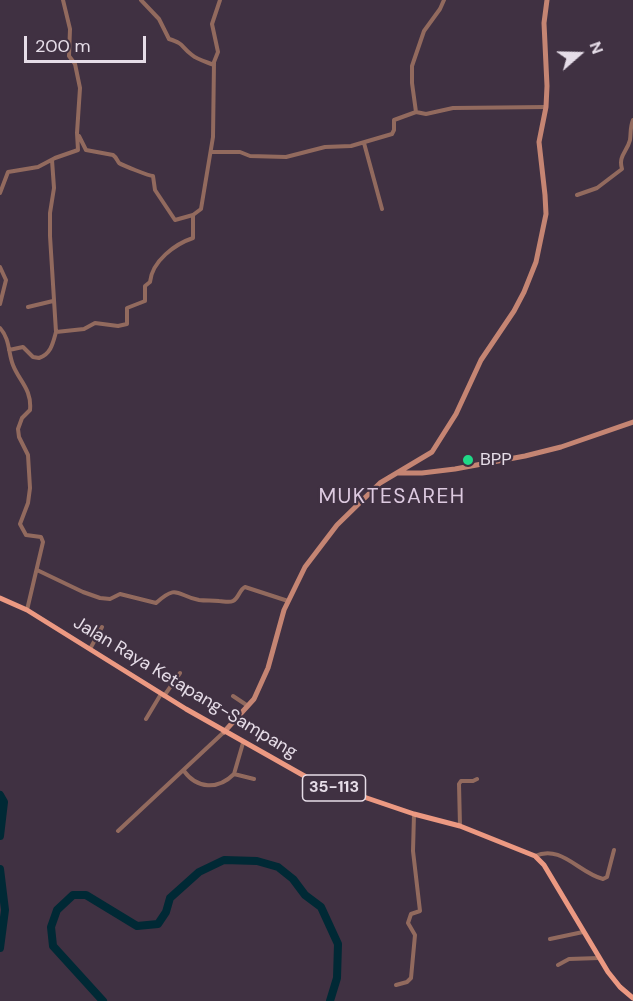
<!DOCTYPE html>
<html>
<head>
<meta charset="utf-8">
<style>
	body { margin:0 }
	#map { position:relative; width:633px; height:1001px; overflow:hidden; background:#403142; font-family:"DM Sans",sans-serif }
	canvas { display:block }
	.north { position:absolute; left:549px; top:24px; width:60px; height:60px; -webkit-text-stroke:4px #403142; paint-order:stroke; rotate:70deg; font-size:16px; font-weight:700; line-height:24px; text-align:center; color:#e6dde8 }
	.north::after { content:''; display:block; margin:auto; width:21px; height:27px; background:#e6dde8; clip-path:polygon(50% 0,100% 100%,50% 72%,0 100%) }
	.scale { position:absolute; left:24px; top:36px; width:122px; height:27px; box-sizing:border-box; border:3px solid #e6dde8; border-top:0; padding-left:8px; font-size:18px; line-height:21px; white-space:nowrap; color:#e6dde8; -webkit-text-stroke:4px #403142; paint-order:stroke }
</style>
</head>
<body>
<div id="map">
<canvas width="633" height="1001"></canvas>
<div class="north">N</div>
<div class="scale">200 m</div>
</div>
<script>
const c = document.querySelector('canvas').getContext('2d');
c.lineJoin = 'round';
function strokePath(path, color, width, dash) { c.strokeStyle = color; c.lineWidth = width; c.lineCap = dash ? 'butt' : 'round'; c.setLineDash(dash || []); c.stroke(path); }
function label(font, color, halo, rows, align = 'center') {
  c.font = font + ' "DM Sans",sans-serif'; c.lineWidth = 4.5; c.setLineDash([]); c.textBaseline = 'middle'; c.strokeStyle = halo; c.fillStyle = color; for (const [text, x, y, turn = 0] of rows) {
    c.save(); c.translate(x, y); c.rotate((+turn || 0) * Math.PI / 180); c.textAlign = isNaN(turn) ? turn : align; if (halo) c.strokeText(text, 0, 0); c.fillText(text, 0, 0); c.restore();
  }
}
strokePath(new Path2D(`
	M0,795L4,802L0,836
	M0,869L5,910L0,948
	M103,1001L53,946L51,927L57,910L73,895H86L137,926L158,924L166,912L170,898L199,872L224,860L257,861L278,867L293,879L305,895L321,907L338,944L337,978L330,1001`), '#002935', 8);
strokePath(new Path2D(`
	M141,0L159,19L169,39C185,44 180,46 192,55C198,60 207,62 214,65
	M416,112L426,114L453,108L546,107
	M79,136L86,150L113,155C116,157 117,160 119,163C122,165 149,176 153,176L155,190L175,220L193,215
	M364,143L382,209
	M211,152H240L250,156L286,157L325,147L351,146L392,134L394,130V120L416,112L412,83V66L424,31L440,9L444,0
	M0,193L8,172L38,167L55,158L78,150L77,133L80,88L75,64L69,56L70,29L63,0
	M577,195L597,188L622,169C618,156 627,152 630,140C631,133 630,127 633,120
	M0,267L6,280L0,304
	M28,307L53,301
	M0,328C10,339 8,352 13,365C19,381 32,389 30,410L22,418L18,429L19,437L28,455L30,488L28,503L20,524L26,535L41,537L43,542L27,610
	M56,332L84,329L95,323L118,326L127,324V308L145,301V286L150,282C152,261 175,244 193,238V215L201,209L213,137L214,62L218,52L212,24L220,0
	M9,350L23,347L33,357L39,358C51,354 53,343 56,332L50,236V213L54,188L52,160
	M37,570L83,592L100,598L110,599L120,594L156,603C178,583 177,596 199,600C206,601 212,600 219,601C223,601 229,603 233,601C239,598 239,590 245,587L288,601
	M90,649L102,627
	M164,696L180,673
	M233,696L248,706
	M146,719L161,694
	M184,771C197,789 218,790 234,774L243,743
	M234,774L254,779
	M460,826L459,784L461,781H473L477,779
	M118,831L224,732
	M535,856C561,844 579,873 603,879L607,877L614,850
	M550,939L583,932
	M558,965L569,959L599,958
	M396,985L407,982L411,978L415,935L408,923L411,914L420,911L413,851L414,814`), '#926a5e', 4);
strokePath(new Path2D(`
	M399,473H422L455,469L525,456L561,447L633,422
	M224,732L254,699L268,668L284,610L305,567L337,525L380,483L432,452L456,414L481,360L514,311L524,292L536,262L546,214L545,195L539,142L546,107L547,86L544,23L547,0`), '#c58573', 5);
strokePath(new Path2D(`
	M0,598L27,610L186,709L308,778L414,814L460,826L535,856L544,865L608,972L620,987L633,998`), '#ec9982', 5);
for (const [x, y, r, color] of [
	[468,460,6,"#20d887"]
]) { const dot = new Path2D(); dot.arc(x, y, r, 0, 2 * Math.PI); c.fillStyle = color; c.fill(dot); strokePath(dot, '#403142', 2); }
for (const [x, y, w] of [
	[334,788,63]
]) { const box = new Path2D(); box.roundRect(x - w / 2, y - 13, w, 26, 4.5); c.fillStyle = '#403142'; c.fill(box); strokePath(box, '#e6dde8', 1.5); }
label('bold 16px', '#e6dde8', null, [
	["35-113",334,788]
]);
label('18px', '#e6dde8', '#403142', [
	["BPP",480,460]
], 'left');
label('18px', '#e6dde8', '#403142', [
	["Jalan Raya Ketapang-Sampang",185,688,31]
]);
c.letterSpacing = '1.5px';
label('21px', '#ddcae0', '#403142', [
	["MUKTESAREH",392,497]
]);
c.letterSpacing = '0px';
</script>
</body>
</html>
